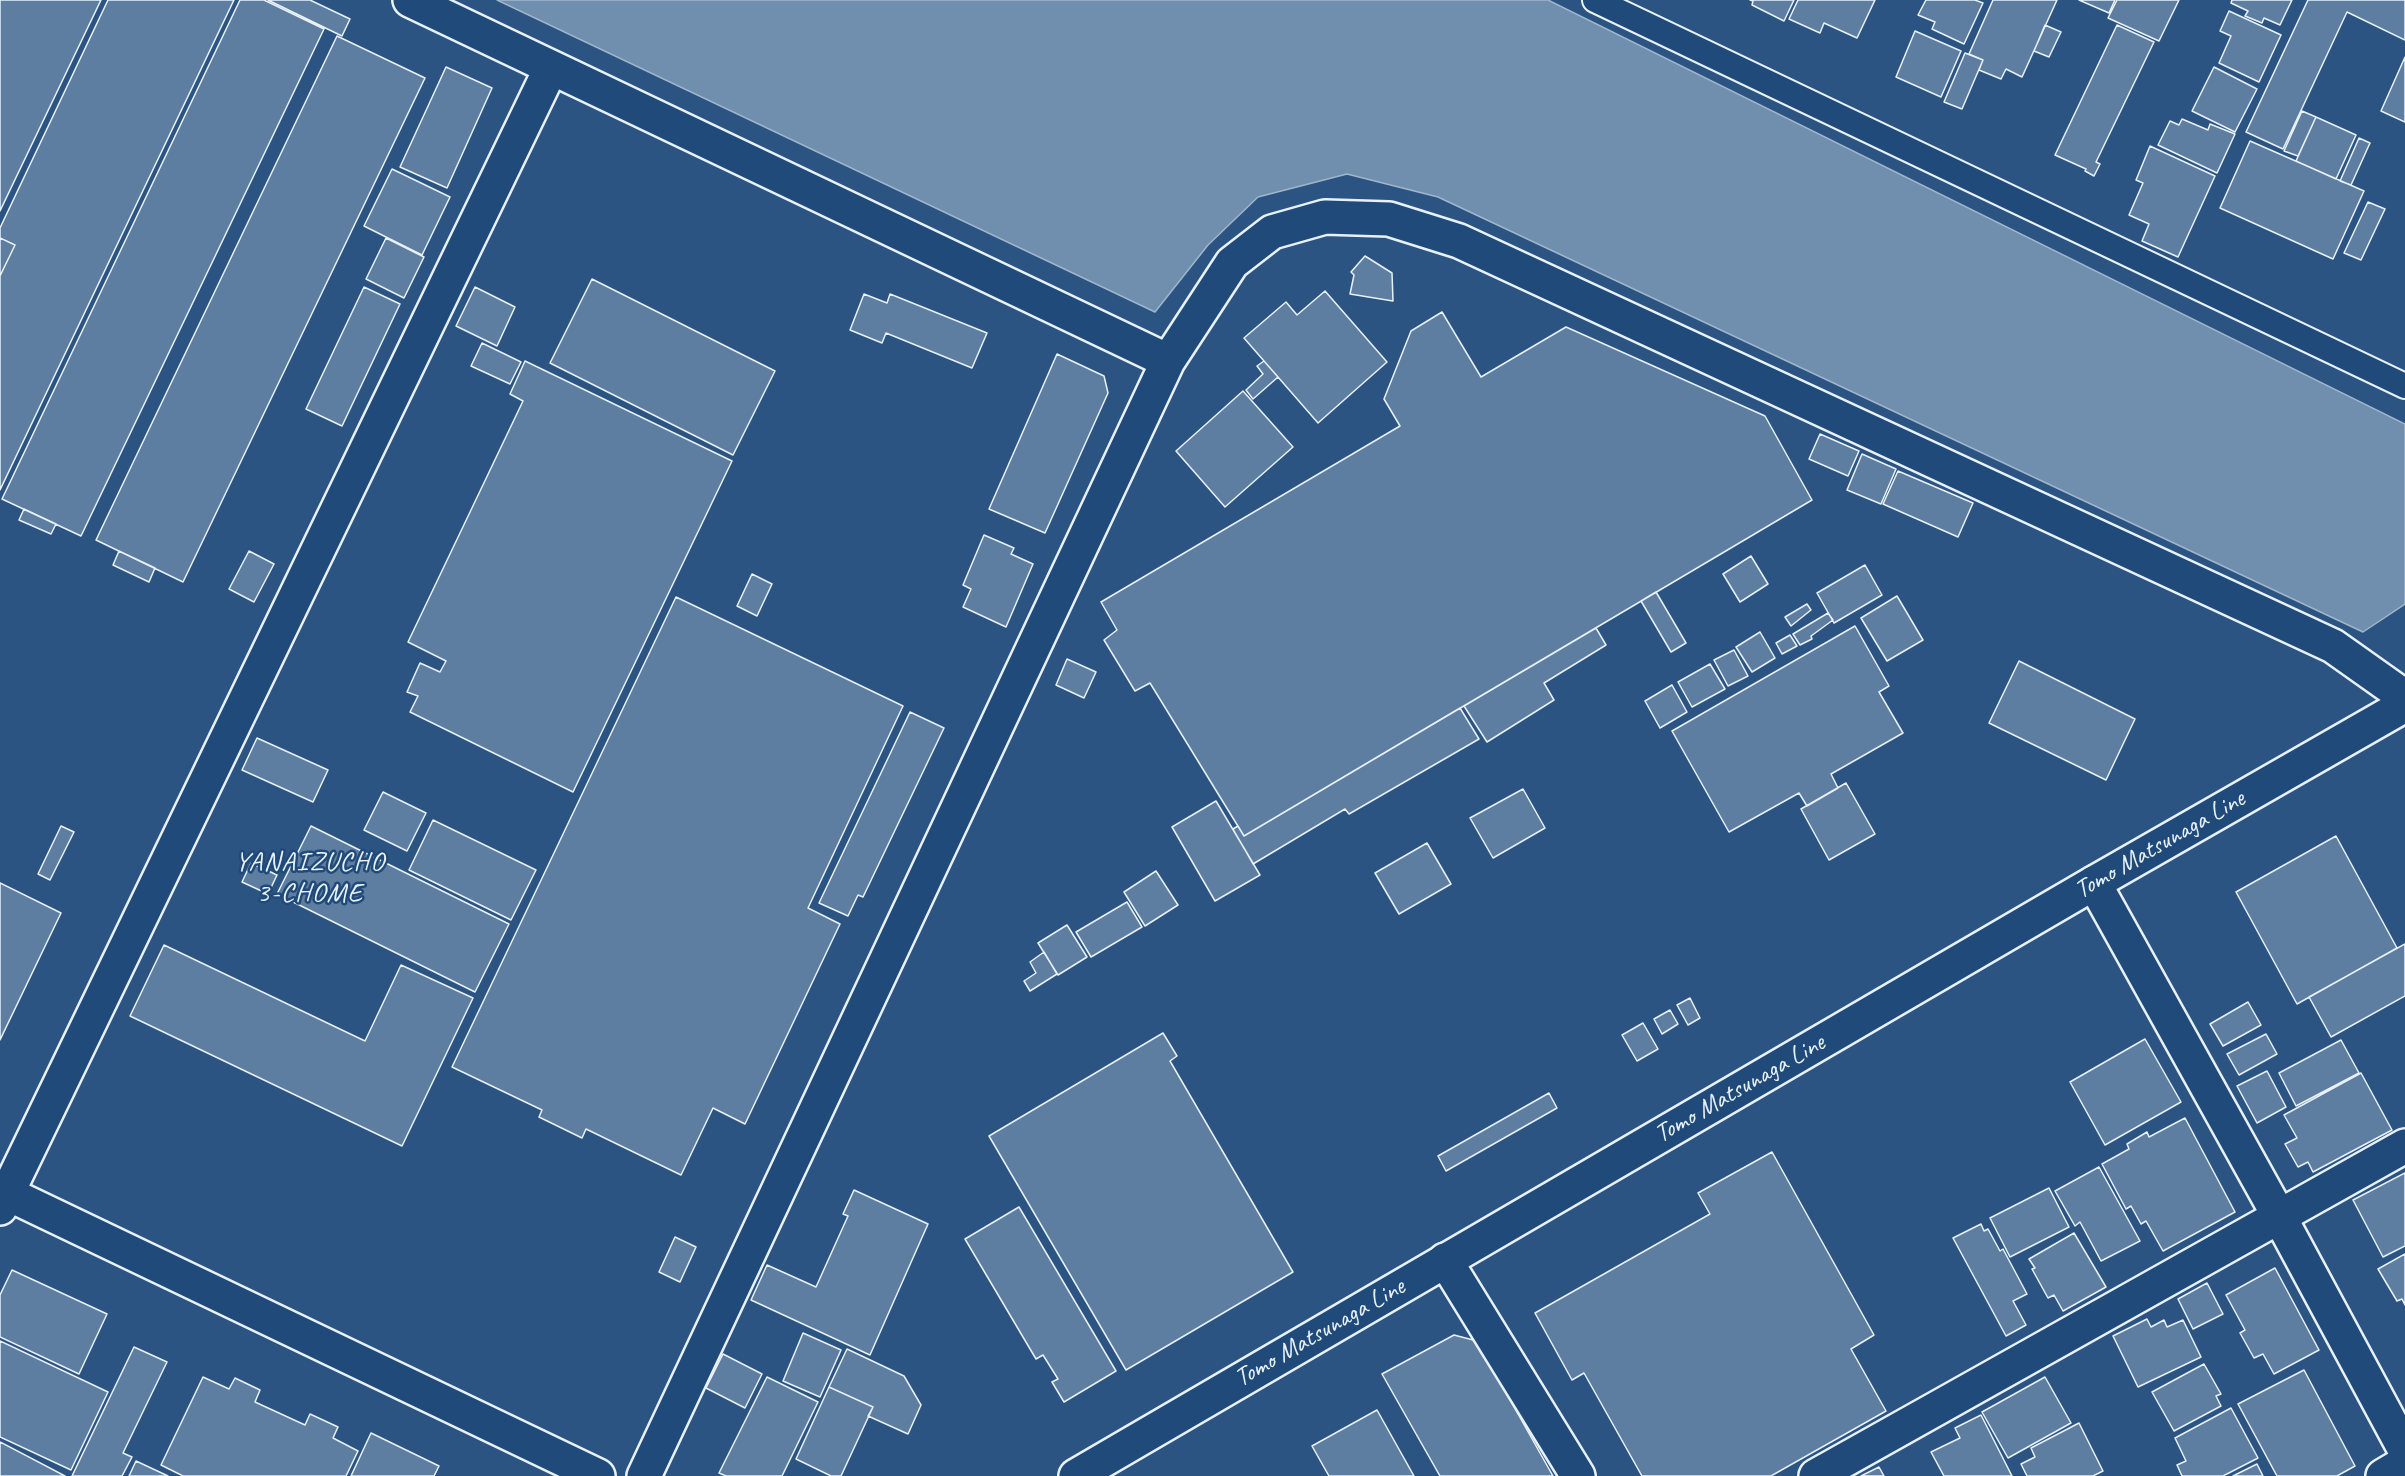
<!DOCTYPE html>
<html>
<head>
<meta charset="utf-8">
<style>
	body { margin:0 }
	canvas { display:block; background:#2b5482 }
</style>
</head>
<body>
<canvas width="2405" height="1476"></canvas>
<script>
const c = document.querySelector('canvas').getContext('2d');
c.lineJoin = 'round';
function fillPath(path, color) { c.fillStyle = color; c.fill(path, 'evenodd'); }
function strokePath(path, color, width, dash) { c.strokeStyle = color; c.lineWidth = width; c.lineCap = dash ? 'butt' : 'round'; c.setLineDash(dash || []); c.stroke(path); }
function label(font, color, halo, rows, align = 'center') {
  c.font = font + ' Caveat,sans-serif'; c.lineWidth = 5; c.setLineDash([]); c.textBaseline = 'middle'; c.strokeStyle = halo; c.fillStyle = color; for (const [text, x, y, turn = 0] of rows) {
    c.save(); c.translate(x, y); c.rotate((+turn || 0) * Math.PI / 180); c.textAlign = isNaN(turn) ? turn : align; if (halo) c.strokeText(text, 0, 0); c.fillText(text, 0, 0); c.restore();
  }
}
const water = new Path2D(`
	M497,0H1548L2405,424V604L2363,632L1438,197L1347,174L1258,197L1208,245L1155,312Z`);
fillPath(water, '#708ead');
strokePath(water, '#a0b6cb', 1.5);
const building = new Path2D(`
	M0,0H101L0,211Z
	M108,0H234L0,490V276L15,245L0,238V228Z
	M240,0H264L324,29L81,536L2,499Z
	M268,0H310L350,19L342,36Z
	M1750,0H1794L1784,21L1752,5L1753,1Z
	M1798,0H1875L1857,38L1824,23L1820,33L1789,19Z
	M1926,0H1975L1983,3L1964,44L1932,29L1935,22L1918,15Z
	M1993,0H2057L2022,77L2006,69L2001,79L1979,70L1983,60L1969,54Z
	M2079,0H2115L2109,13Z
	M2117,0H2179L2159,41L2108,18Z
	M2232,0H2292L2280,25L2264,18L2262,23L2245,16L2248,11L2231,3Z
	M2308,0H2405V40L2347,12L2283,149L2246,132Z
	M2229,11L2281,35L2259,82L2219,63L2231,36L2220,31Z
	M2045,25L2061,32L2049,57L2034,51Z
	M2117,25L2154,42L2096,162L2100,164L2094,176L2085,171L2086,169L2055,155Z
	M1915,31L1961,51L1941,97L1896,77Z
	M337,36L425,78L183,582L96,540Z
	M1965,53L1983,60L1962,109L1944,102Z
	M2405,57V122L2381,111Z
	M446,67L492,88L447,188L400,167Z
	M2214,67L2257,89L2235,132L2192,111Z
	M2302,111L2316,117L2298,156L2284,151Z
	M2316,117L2356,135L2336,179L2296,161Z
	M2182,119L2208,130L2210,124L2235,134L2217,173L2158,145L2170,121L2179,125Z
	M2359,138L2370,143L2351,185L2340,181Z
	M2250,141L2364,191L2333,259L2220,208Z
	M2150,146L2215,176L2178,257L2142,241L2149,224L2129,215L2143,183L2136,180Z
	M392,169L450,197L422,255L364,226Z
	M2368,202L2385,209L2361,260L2344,253Z
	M0,238L15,245L0,276Z
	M386,238L424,257L404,298L366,279Z
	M1365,256L1392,273L1393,301L1350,294L1354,275L1351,272Z
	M592,279L775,371L733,455L550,363Z
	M364,287L400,304L342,426L306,409Z
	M475,287L515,307L497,346L456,326Z
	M1325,291L1387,362L1318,423L1244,338L1286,302L1297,315Z
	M864,294L887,303L890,294L987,333L972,368L886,333L882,343L850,330Z
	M1442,312L1481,377L1566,327L1765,416L1812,500L1244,836L1150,683L1135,691L1104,640L1117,630L1101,602L1400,426L1384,399L1411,331Z
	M482,343L521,362L510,384L471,366Z
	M1057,354L1104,376L1108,393L1045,533L989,509Z
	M525,361L732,461L573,792L410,712L418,696L407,692L420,663L440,672L446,661L408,642L523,401L510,394Z
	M1264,361L1278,377L1253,399L1246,390L1263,374L1257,366Z
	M1243,391L1293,447L1225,507L1176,451Z
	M1820,434L1859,451L1848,476L1809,459Z
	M1862,454L1896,469L1881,504L1847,490Z
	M1898,471L1973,503L1958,537L1883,504Z
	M24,509L56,524L51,534L19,520Z
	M984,535L1014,548L1011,554L1033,564L1006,627L963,607L971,589L963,585Z
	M119,551L155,568L149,582L113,565Z
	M249,551L274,564L254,602L229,589Z
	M1751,556L1768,584L1740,602L1723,574Z
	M1865,565L1882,595L1834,623L1817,593Z
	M752,574L772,584L757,616L737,606Z
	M1656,592L1686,643L1671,652L1641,601Z
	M1897,596L1923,640L1887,661L1861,618Z
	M676,597L903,706L808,908L840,924L745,1124L713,1108L681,1175L586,1129L582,1138L539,1117L542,1110L452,1067Z
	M1807,604L1811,610L1791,626L1785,617Z
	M1828,613L1833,620L1811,636L1812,639L1800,645L1793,634Z
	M1855,626L1889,686L1879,692L1903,733L1831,774L1838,788L1807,806L1799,793L1729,832L1672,731Z
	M1596,628L1606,645L1544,683L1554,700L1487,742L1464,706Z
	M1760,632L1775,658L1752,672L1736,647Z
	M1790,635L1797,646L1782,654L1776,643Z
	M1734,650L1748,676L1728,686L1714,660Z
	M1067,659L1096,672L1084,698L1056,685Z
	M2019,661L2135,719L2106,780L1989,723Z
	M1710,664L1725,689L1692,707L1678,682Z
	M1672,685L1687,712L1660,728L1645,701Z
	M1460,708L1479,739L1349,814L1345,809L1253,864L1233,829L1238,826L1244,836Z
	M910,712L944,728L863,897L858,895L848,916L819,903Z
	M257,738L328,770L313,802L242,770Z
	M1846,783L1875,834L1829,860L1801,809Z
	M1523,789L1545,828L1493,858L1470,818Z
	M383,792L426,813L407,851L364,830Z
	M1216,801L1260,875L1215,901L1172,827Z
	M433,820L536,870L511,920L409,870Z
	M61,826L74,832L50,880L38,874Z
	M311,826L509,924L475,992L277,894Z
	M2336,836L2397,948L2297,1004L2236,892Z
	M1427,843L1451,884L1399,914L1375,873Z
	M251,863L277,875L268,894L242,882Z
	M1156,871L1178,905L1145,926L1124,892Z
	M0,883L61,913L0,1040Z
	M1127,902L1142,927L1091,957L1076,932Z
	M1067,925L1087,957L1058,975L1038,943Z
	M2405,944V996L2331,1037L2309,997Z
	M164,945L365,1041L401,965L473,998L402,1146L130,1016Z
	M1044,952L1057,974L1030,991L1024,981L1036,973L1030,962Z
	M1690,998L1700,1018L1688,1025L1677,1005Z
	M2248,1002L2261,1025L2223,1046L2210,1024Z
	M1670,1010L1678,1024L1662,1034L1654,1019Z
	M1643,1023L1658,1049L1637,1061L1622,1035Z
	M1163,1033L1177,1056L1170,1061L1293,1272L1126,1370L989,1136Z
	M2266,1034L2277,1054L2239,1075L2227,1054Z
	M2145,1039L2181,1102L2105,1145L2070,1082Z
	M2341,1040L2359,1073L2296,1106L2279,1073Z
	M2267,1071L2286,1107L2257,1123L2237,1086Z
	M2361,1073L2392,1130L2313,1172L2308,1162L2298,1167L2285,1144L2297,1138L2284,1115Z
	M1549,1093L1557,1108L1446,1171L1438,1156Z
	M2185,1118L2235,1212L2163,1251L2146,1221L2141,1224L2131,1206L2126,1209L2102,1164L2129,1149L2127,1144L2147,1132L2149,1137Z
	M1772,1152L1874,1335L1851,1349L1886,1411L1771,1476H1642L1584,1373L1572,1380L1535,1313L1710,1214L1698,1193Z
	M2099,1167L2140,1241L2101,1261L2080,1222L2075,1226L2055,1191Z
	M2405,1173V1246L2383,1257L2353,1200Z
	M2049,1188L2069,1227L2010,1257L1990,1218Z
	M854,1190L928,1224L870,1355L751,1300L767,1265L816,1287L848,1216L843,1214Z
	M1019,1207L1116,1371L1064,1402L1052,1382L1058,1379L1043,1355L1036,1359L965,1239Z
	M1981,1224L1984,1231L1988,1229L2000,1251L2003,1249L2027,1294L2013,1301L2026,1325L2006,1336L1953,1238Z
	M2074,1233L2106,1287L2063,1311L2054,1295L2048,1298L2032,1269L2035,1268L2029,1259Z
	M675,1237L696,1247L680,1282L659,1272Z
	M2405,1254V1305L2402,1299L2397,1301L2378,1269Z
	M2275,1268L2319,1350L2274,1374L2263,1354L2254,1358L2240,1333L2245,1330L2226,1295Z
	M12,1270L107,1314L79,1374L0,1337V1295Z
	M2207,1283L2223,1314L2193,1329L2178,1299Z
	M2147,1319L2151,1327L2164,1320L2167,1327L2183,1320L2201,1357L2138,1387L2113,1336Z
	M803,1333L841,1350L820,1397L783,1381Z
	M1454,1335L1477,1341L1553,1476H1440L1382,1374Z
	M0,1341L108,1392L71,1470L0,1437Z
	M134,1347L167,1362L123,1453L132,1457L122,1476H72Z
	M847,1349L904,1376L921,1405L908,1434L868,1416L873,1407L829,1387Z
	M723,1354L762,1374L745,1408L706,1388Z
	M2204,1364L2221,1394L2216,1396L2221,1406L2174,1431L2152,1392Z
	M2304,1370L2355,1466L2337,1476H2277L2238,1404Z
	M203,1377L229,1389L235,1378L260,1390L255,1402L305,1425L310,1414L338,1427L333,1438L358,1451L346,1476H183L161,1465Z
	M767,1377L818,1402L782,1476H726L719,1473Z
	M2045,1377L2071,1423L2008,1458L1982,1412Z
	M829,1387L873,1407L841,1476H831L796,1459Z
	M2231,1408L2258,1458L2223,1476H2182L2177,1465L2186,1461L2175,1438Z
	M1377,1410L1414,1476H1329L1312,1446Z
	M1981,1415L2012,1476H1944L1931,1452L1960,1438L1955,1428Z
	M2079,1423L2103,1471L2093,1476H2027L2021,1464L2035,1457L2031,1448Z
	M371,1433L439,1466L434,1476H351Z
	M0,1442L65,1476H0Z
	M136,1461L168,1476H129Z
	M2257,1464L2263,1476H2233Z
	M1879,1467L1884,1476H1861Z`);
fillPath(building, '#5d7da1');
strokePath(building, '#e8f1f8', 1.5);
const lane = new Path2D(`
	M1595,0L2405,386`);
const street = new Path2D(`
	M410,0L1168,361
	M2094,883L2279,1216L2405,1450
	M0,1208L551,68
	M1445,1260L1578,1476
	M644,1476L1168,361L1232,263L1272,232L1325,217L1389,219L1459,241L2333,646L2405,697
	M1816,1476L2405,1146
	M2383,1476L2405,1463`);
const secondary = new Path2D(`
	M0,1190L598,1476`);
const primary = new Path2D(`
	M1076,1476L2094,883L2405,705`);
strokePath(lane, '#e8f1f8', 28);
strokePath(street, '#e8f1f8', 38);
strokePath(secondary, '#e8f1f8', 38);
strokePath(primary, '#e8f1f8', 38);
strokePath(lane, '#1f4a7a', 24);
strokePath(street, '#1f4a7a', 33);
strokePath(secondary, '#1f4a7a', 33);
strokePath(primary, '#1f4a7a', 33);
label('26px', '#e8f1f8', '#1f4a7a', [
	["Tomo Matsunaga Line",2160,845,-30],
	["Tomo Matsunaga Line",1740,1089,-30],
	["Tomo Matsunaga Line",1320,1333,-30]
]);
c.letterSpacing = '1.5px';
label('27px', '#e8f1f8', '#1f4a7a', [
	["YANAIZUCHO",310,863],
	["3-CHOME",310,894]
]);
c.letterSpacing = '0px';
</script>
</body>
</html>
